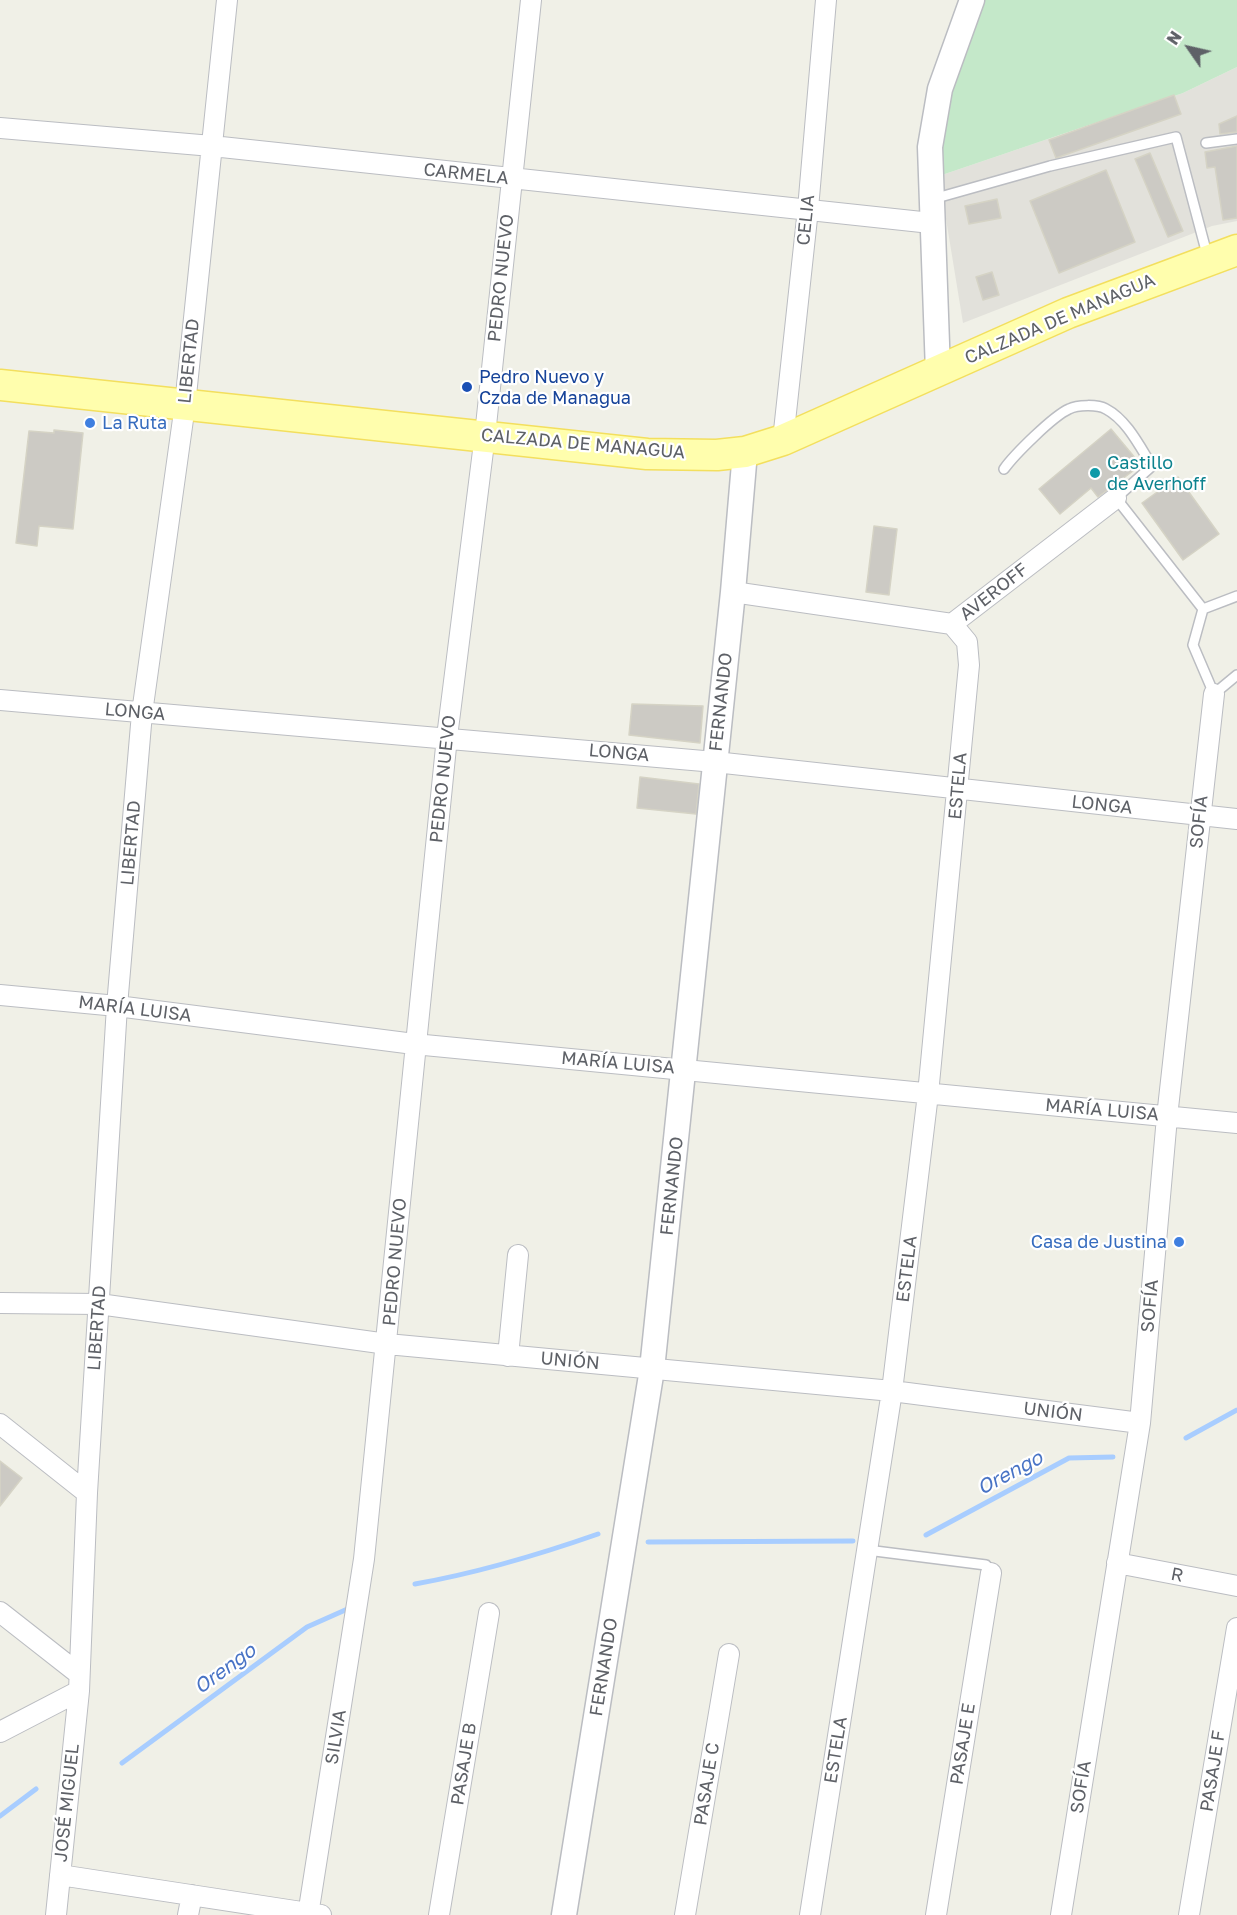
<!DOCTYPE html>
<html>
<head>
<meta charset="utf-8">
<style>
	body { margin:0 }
	#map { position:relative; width:1237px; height:1915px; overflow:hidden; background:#f0f0e7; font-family:"Golos Text",sans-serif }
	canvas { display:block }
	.north { position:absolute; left:1159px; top:18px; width:60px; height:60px; -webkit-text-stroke:4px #fff; paint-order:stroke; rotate:304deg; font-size:16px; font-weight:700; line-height:24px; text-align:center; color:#5e6167 }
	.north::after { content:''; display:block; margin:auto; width:21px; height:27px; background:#5e6167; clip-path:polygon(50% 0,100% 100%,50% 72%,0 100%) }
</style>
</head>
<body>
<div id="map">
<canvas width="1237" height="1915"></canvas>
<div class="north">N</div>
</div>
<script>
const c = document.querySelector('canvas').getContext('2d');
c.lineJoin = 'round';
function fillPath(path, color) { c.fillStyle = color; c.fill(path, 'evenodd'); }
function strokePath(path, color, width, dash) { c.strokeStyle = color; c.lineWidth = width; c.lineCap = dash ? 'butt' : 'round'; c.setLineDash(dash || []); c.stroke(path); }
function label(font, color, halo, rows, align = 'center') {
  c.font = font + ' "Golos Text",sans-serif'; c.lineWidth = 4.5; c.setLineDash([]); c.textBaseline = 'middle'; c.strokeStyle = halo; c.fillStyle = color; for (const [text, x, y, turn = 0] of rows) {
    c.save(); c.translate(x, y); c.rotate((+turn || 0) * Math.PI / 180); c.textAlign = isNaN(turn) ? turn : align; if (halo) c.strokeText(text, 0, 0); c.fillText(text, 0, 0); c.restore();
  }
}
fillPath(new Path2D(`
	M1237,67V221L1212,226L963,323L939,176L1183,93Z`), '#e2e1db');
fillPath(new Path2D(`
	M980,0H1237V67L1183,93L939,176L940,117Z`), '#c4e8c9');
strokePath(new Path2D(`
	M1186,1438L1237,1410
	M926,1535L1069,1458L1113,1457
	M648,1542L853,1541
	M415,1584C477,1573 538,1555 598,1534
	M122,1763L307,1627L352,1607
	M0,1816L36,1789`), '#a8cdff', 5);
const building = new Path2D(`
	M1174,95L1181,114L1056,158L1049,140Z
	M1237,116V132L1220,134L1219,124Z
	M1237,146V218L1223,220L1215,167L1207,168L1205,152Z
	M1150,153L1183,231L1168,237L1135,159Z
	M1106,170L1135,242L1059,273L1030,201Z
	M997,199L1001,218L969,224L965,206Z
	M992,272L999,295L983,300L976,277Z
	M1111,429L1141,465L1098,497L1091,488L1060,514L1039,489Z
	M54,430L83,433L73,529L39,526L37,546L16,543L29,431L54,433Z
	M1178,477L1219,534L1183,560L1142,503Z
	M874,526L897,529L889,595L866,592Z
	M632,704L703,706L700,743L629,735Z
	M640,777L699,784L696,814L637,808Z
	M0,1461L22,1478L0,1506Z`);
fillPath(building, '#cccac4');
strokePath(building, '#d5d3c5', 1.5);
const service = new Path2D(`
	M1206,143L1237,139
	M933,199L1050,166L1176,137L1208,258
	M1004,469C1014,455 1053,416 1069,409C1077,405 1097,404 1106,409C1127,420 1140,447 1152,466L1116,498L1203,609L1193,645L1214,694L1237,675
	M1203,609L1237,596
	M867,1550L986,1565L991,1573`);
const minor = new Path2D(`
	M0,128L212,146L931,223
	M783,440L808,209L826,0
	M733,592L952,624L1116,498
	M0,700L715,762L1237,819
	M0,995L117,1006L414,1044L1237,1123
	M0,1303L99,1304L387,1344L892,1391L1140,1423
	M508,1356L518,1255
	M0,1424L87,1493
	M1117,1563L1237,1586
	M0,1612L79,1674
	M0,1732L79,1691
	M60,1875L321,1915
	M56,1915L79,1691L87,1493L117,1006L142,713L185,405L227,0
	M188,1915L192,1895
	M308,1915L364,1559L447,737L485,435L531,0
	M439,1915L489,1613
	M685,1915L729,1654
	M810,1915L892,1391L928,1094L969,665L967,642L952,624
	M936,1915L991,1573
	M1061,1915L1140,1423L1167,1117L1214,694
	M1189,1915L1237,1628`);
const tertiary = new Path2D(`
	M938,372L930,147L940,89L972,0
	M564,1915L652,1369L733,592L745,452`);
const primary = new Path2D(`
	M0,385L647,454L717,455L745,452L783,440L1068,313L1237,250`);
strokePath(service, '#bbbdc2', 12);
strokePath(minor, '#bbbdc2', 22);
strokePath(tertiary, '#bbbdc2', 27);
strokePath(primary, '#f3df5e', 33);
strokePath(service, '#fff', 9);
strokePath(minor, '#fff', 20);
strokePath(tertiary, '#fff', 24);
strokePath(primary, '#fffead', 30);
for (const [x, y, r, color] of [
	[467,387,6,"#1a4fb4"],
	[90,423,6,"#3f7fe0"],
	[1095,473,6,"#0f9aa8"],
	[1179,1242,6,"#3f7fe0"]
]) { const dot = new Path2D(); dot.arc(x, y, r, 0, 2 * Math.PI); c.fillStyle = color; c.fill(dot); strokePath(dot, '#fff', 2); }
label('18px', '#5e6167', '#fff', [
	["CARMELA",466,174,6],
	["CELIA",806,220,-84],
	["PEDRO NUEVO",501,278,-84],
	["CALZADA DE MANAGUA",1060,319,-23],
	["LIBERTAD",189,361,-84],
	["CALZADA DE MANAGUA",583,444,5],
	["AVEROFF",994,592,-38],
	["FERNANDO",721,702,-84],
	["LONGA",135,712,5],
	["LONGA",619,753,5],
	["PEDRO NUEVO",443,779,-84],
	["ESTELA",958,786,-85],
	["LONGA",1102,805,6],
	["SOFÍA",1199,822,-84],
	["LIBERTAD",131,843,-85],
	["MARÍA LUISA",135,1009,7],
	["MARÍA LUISA",618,1063,5],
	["MARÍA LUISA",1102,1110,5],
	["FERNANDO",672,1186,-84],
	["PEDRO NUEVO",395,1262,-85],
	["ESTELA",907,1269,-83],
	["SOFÍA",1150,1306,-85],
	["LIBERTAD",97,1328,-86],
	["UNIÓN",570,1361,5],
	["UNIÓN",1053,1412,7],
	["R",1177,1575,11],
	["FERNANDO",604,1667,-81],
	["SILVIA",336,1737,-81],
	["PASAJE E",963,1744,-81],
	["ESTELA",836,1750,-81],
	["PASAJE B",464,1764,-81],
	["PASAJE F",1213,1771,-81],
	["PASAJE C",707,1784,-81],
	["SOFÍA",1081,1787,-81],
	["JOSÉ MIGUEL",67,1803,-84]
]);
label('18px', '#164399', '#fff', [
	["Pedro Nuevo y",479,377],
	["Czda de Managua",479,398]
], 'left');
label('18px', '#366cbe', '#fff', [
	["La Ruta",102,423],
	["Casa de Justina",1167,1242,"right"]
], 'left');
label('18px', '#0d838f', '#fff', [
	["Castillo",1107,463],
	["de Averhoff",1107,484]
], 'left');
label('italic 20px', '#4873c5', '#fff', [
	["Orengo",1010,1473,-28],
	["Orengo",225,1669,-36]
]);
</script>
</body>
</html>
